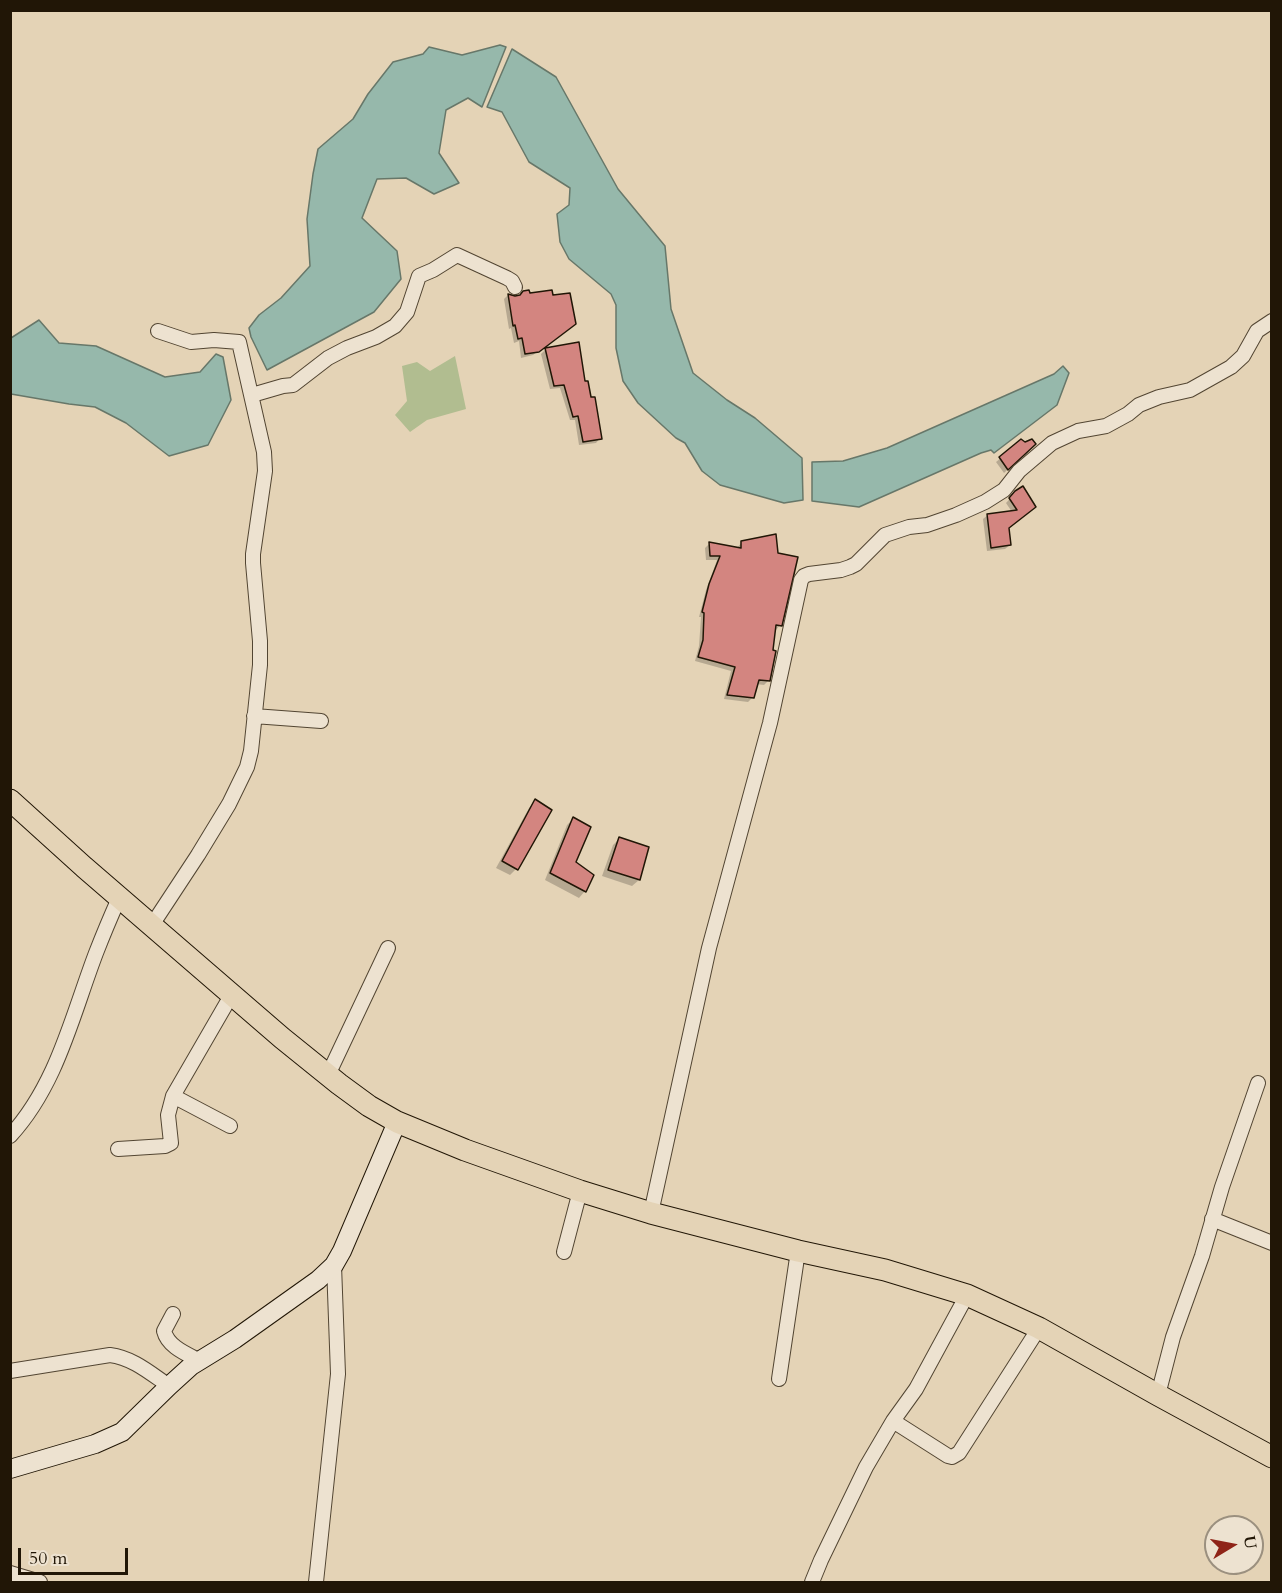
<!DOCTYPE html>
<html>
<head>
<meta charset="utf-8">
<style>
	body { margin:0 }
	#map { position:relative; width:1282px; height:1593px; overflow:hidden; background:#e4d3b6; font-family:Cardo,serif }
	canvas { display:block }
	.frame { position:absolute; inset:0; border:12px solid #211606; pointer-events:none }
	.north { position:absolute; left:1204px; top:1515px; width:60px; height:60px; box-sizing:border-box; background:#ede2d0; border:2px solid #9b907f; border-radius:50%; rotate:80deg; font-size:16px; font-weight:700; line-height:24px; text-align:center; color:#211606 }
	.north::after { content:''; display:block; margin:auto; width:21px; height:27px; background:#8f2418; clip-path:polygon(50% 0,100% 100%,50% 72%,0 100%) }
	.scale { position:absolute; left:18px; top:1548px; width:110px; height:27px; box-sizing:border-box; border:3px solid #211606; border-top:0; padding-left:8px; font-size:18px; line-height:21px; white-space:nowrap; color:#211606; -webkit-text-stroke:4px #ede2d0; paint-order:stroke }
</style>
</head>
<body>
<div id="map">
<canvas width="1282" height="1593"></canvas>
<div class="frame"></div>
<div class="north">U</div>
<div class="scale">50 m</div>
</div>
<script>
const c = document.querySelector('canvas').getContext('2d');
c.lineJoin = 'round';
function fillPath(path, color) { c.fillStyle = color; c.fill(path, 'evenodd'); }
function strokePath(path, color, width, dash) { c.strokeStyle = color; c.lineWidth = width; c.lineCap = dash ? 'butt' : 'round'; c.setLineDash(dash || []); c.stroke(path); }
fillPath(new Path2D(`
	M455,356L466,409L427,420L410,432L395,415L407,401L402,366L417,362L430,371Z`), '#b1bd90');
const water = new Path2D(`
	M500,45L506,47L482,107L468,98L446,110L439,153L459,183L434,194L406,178L377,179L362,218L397,251L401,279L374,312L267,370L251,337L249,328L259,315L281,298L310,266L307,219L313,174L318,149L353,119L368,94L393,62L423,54L429,47L462,55Z
	M512,49L556,77L618,189L665,246L671,309L693,373L727,400L755,418L802,458L803,500L784,503L720,485L702,471L685,443L676,438L638,403L623,381L616,348V305L611,294L569,259L560,242L557,214L569,205L570,188L529,162L502,112L487,107Z
	M39,320L59,343L96,346L165,377L200,372L216,354L223,357L231,400L208,445L169,456L126,423L95,407L69,404L11,394V338Z
	M1063,366L1069,373L1057,405L994,453L991,450L981,453L859,507L812,501V462L843,461L887,448L1054,374Z`);
fillPath(water, '#96b8ab');
strokePath(water, '#677769', 1.5);
fillPath(new Path2D(`
	M508,295L515,297L570,328L533,355L521,358L519,341L514,343L511,328L509,329L504,299Z
	M545,350L584,383L600,438L596,443L579,445L575,420H570L560,388L550,389L541,354Z
	M1021,441L1034,444L1004,473L996,462Z
	M1016,492L1034,507L1008,528L1010,545L1005,549L987,551L983,519L988,515L1012,512L1006,503Z
	M742,542L780,625L776,630L774,629L768,681L764,685L756,684L753,697L748,702L724,699L731,671L695,661L699,646L701,617H699L706,590L717,560H706L705,548L710,543L737,548Z
	M535,801L516,869L510,875L496,868L529,808Z
	M573,819L574,863L585,891L579,898L545,880L567,825Z
	M619,839L647,848L639,880L632,886L602,876L613,845Z`), '#0003');
const building = new Path2D(`
	M529,290L530,293L552,290L553,295L570,293L576,324L539,352L525,354L522,338L518,339L515,325L513,326L508,294L515,296L520,295L523,291Z
	M579,342L585,381H588L591,397H595L602,439L583,442L578,416L573,417L564,385L554,386L545,348Z
	M1021,439L1025,442L1032,439L1036,444L1008,470L999,457Z
	M1023,486L1036,507L1009,528L1011,545L991,548L987,514L1017,510L1009,498L1015,491Z
	M776,534L778,553L798,557L782,626L776,625L773,650L776,651L770,681L759,680L754,698L727,695L735,667L698,657L703,640L704,613L702,612L709,584L720,556H710L709,542L741,548V541Z
	M535,799L552,810L518,870L502,861Z
	M573,817L591,827L576,862L594,875L586,892L550,873Z
	M619,837L649,847L640,880L608,870Z`);
fillPath(building, '#d38580');
strokePath(building, '#211606', 1.5);
const street = new Path2D(`
	M252,395L283,386L293,385L328,358L347,348L376,337L395,326L407,312L419,276L433,270L457,255L507,278L512,281L515,287
	M254,716L321,721
	M152,925L198,855L229,804L247,767L251,751L260,665V641L253,563V554L265,471L264,452L239,342L214,340L191,342L158,331
	M328,1075L388,948
	M173,1096L230,1126
	M10,1136C57,1085 72,1016 96,953C103,935 111,916 119,898
	M118,1149L165,1146L171,1143L168,1115L173,1096L232,994
	M651,1213L709,948L770,723L801,580L804,576L809,574L841,570L850,567L856,564L885,535L909,527L927,525L956,515L985,502L1004,490L1019,471L1052,443L1078,431L1106,426L1128,414L1139,405L1159,397L1190,390L1231,367L1243,356L1257,331L1272,321
	M1212,1219L1272,1243
	M564,1252L580,1191
	M173,1314L164,1331C168,1347 187,1354 200,1361
	M10,1371L110,1355C133,1358 150,1373 169,1386
	M779,1379L798,1251
	M1158,1395L1173,1337L1202,1256L1222,1187L1258,1083
	M893,1421L948,1456L952,1457L959,1453L1039,1328
	M10,1573L40,1582
	M316,1582L338,1374L334,1265
	M812,1582L821,1560L866,1467L893,1421L916,1389L967,1295`);
const secondary = new Path2D(`
	M10,1469L95,1444L122,1432L169,1386L191,1366L235,1339L318,1280L334,1265L342,1251L397,1122`);
const primary = new Path2D(`
	M10,800L84,867L282,1038L339,1084L369,1106L397,1122L465,1150L580,1191L651,1213L798,1251L885,1270L967,1295L1039,1328L1158,1395L1272,1457`);
strokePath(street, '#524532', 16);
strokePath(secondary, '#211606', 20);
strokePath(primary, '#211606', 23);
strokePath(street, '#ede2d0', 14);
strokePath(secondary, '#ede2d0', 18);
strokePath(primary, '#e4d3b6', 21);
</script>
</body>
</html>
